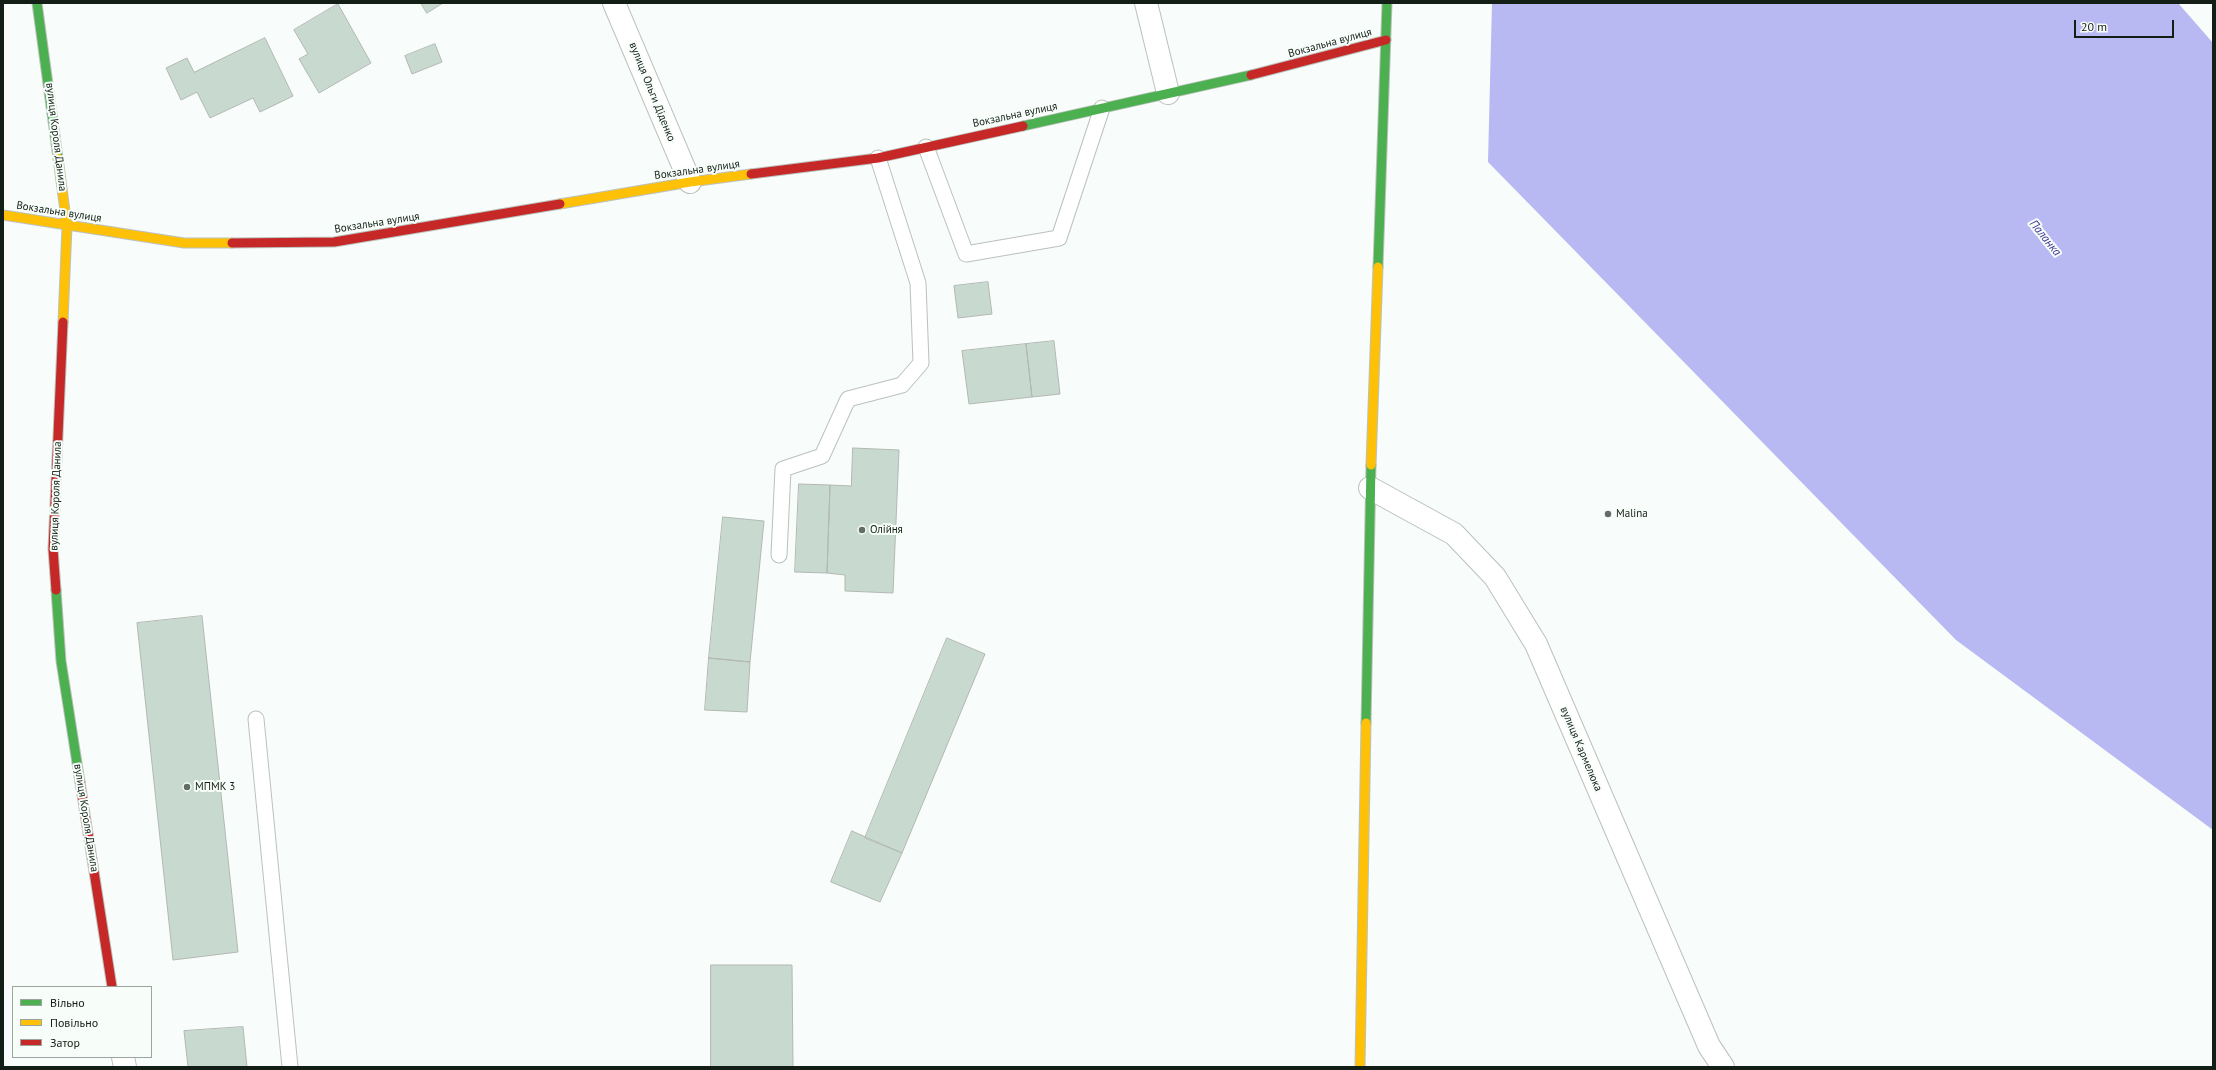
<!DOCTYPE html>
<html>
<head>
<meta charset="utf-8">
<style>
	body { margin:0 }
	#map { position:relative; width:2216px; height:1070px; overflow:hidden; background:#f8fcfa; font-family:"PT Sans",sans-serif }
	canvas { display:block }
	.frame { position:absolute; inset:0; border:4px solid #131e16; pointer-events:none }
	.legend { position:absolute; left:12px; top:986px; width:140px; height:72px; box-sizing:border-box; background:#f7fdf9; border:1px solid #9ca49e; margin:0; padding:5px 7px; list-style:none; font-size:12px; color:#131e16 }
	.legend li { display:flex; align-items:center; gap:8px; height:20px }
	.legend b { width:20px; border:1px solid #9ca49e }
	.scale { position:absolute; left:2074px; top:20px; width:100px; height:18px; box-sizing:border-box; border:2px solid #131e16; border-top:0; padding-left:5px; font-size:12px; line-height:14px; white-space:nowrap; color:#131e16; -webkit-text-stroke:3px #f7fdf9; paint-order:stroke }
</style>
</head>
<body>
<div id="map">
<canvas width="2216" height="1070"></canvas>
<div class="frame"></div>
<ul class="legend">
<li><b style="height:5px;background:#4caf50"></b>Вільно</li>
<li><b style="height:5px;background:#ffc107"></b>Повільно</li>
<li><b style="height:5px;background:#c62828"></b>Затор</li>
</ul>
<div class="scale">20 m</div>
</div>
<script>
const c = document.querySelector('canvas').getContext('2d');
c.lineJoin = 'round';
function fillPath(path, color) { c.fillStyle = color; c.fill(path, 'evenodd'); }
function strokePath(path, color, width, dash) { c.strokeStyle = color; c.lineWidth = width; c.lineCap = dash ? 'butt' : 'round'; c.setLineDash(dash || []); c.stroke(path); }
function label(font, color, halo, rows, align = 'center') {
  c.font = font + ' "PT Sans",sans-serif'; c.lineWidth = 4; c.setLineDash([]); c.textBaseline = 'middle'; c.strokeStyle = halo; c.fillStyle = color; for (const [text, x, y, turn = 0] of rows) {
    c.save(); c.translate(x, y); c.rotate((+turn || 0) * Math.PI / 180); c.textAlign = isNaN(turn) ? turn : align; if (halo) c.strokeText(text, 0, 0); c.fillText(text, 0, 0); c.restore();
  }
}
fillPath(new Path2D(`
	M1492,3H2178L2213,43V830L1956,640L1488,162Z`), '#b8b8f2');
const building = new Path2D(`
	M421,3H443L427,13Z
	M338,4L371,63L319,93L299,59L308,54L294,30Z
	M265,38L293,96L260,112L253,98L210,118L197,92L181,100L166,68L187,58L194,72Z
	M435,44L442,62L412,74L405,56Z
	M988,282L992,314L958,318L954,286Z
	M1054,341L1060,394L1032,397L1026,344Z
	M1026,344L1032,397L969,404L962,351Z
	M853,448L899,450L893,593L845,591V575L827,573L830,485L851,486Z
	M799,484L830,485L827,573L795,572Z
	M723,517L764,521L750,662L709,658Z
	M202,616L238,952L173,960L137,623Z
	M947,638L985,654L902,853L865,838Z
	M709,658L750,662L747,712L705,710Z
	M852,831L902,853L880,902L831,882Z
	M711,965H792L793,1067H711Z
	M243,1027L247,1067H188L184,1031Z`);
fillPath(building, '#c8dacf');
strokePath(building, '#b2b8b4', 1);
const lane = new Path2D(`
	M926,147L966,254L1059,238L1102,108
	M779,555L783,469L822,456L848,399L902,385L921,363L918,283L878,158
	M256,719L290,1067`);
const street = new Path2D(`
	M614,3L690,182
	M1146,3L1168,93
	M1370,488L1454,534L1495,577L1536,644L1709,1046L1723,1067
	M123,1057L125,1067`);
const fast = new Path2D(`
	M37,3L58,158
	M1023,126L1251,75
	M1378,267L1387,3
	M56,590L61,661L80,782
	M1366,723L1371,465`);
const slow = new Path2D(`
	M58,158L67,226L63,322
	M560,204L690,182L751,174
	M3,215L184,243H232
	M1371,465L1378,267
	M1360,1067L1366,723`);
const jam = new Path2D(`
	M1251,75L1386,40
	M751,174L878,158L1023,126
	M232,243L334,242L560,204
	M56,590L53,549L63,322
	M80,782L112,987`);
strokePath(lane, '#bac2bd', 17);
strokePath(street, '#bac2bd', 24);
strokePath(fast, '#bac2bd', 11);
strokePath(slow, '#bac2bd', 11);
strokePath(jam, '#bac2bd', 11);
strokePath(lane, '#fefffe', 15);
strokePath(street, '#fefffe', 22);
strokePath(fast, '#4caf50', 9);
strokePath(slow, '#ffc107', 9);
strokePath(jam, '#c62828', 9);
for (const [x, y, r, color] of [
	[1608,514,4,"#636c66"],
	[862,530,4,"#636c66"],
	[187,787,4,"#636c66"]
]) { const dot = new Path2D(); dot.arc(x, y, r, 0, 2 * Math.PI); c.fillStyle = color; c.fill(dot); strokePath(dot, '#f7fdf9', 1.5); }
label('11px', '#131e16', '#f7fdf9', [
	["Вокзальна вулиця",1330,43,-15],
	["вулиця Ольги Діденко",652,92,68],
	["Вокзальна вулиця",1015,115,-12],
	["вулиця Короля Данила",56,137,83],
	["Вокзальна вулиця",697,170,-8],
	["Вокзальна вулиця",59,212,9],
	["Вокзальна вулиця",377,223,-9],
	["вулиця Короля Данила",56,496,-88],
	["вулиця Кармелюка",1581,749,67],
	["вулиця Короля Данила",86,818,81]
]);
label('11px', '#131e16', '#f7fdf9', [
	["Malina",1616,514],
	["Олійня",870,530],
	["МПМК 3",195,787]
], 'left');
label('italic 12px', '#443897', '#f7fdf9', [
	["Паланка",2045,238,51]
]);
</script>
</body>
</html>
